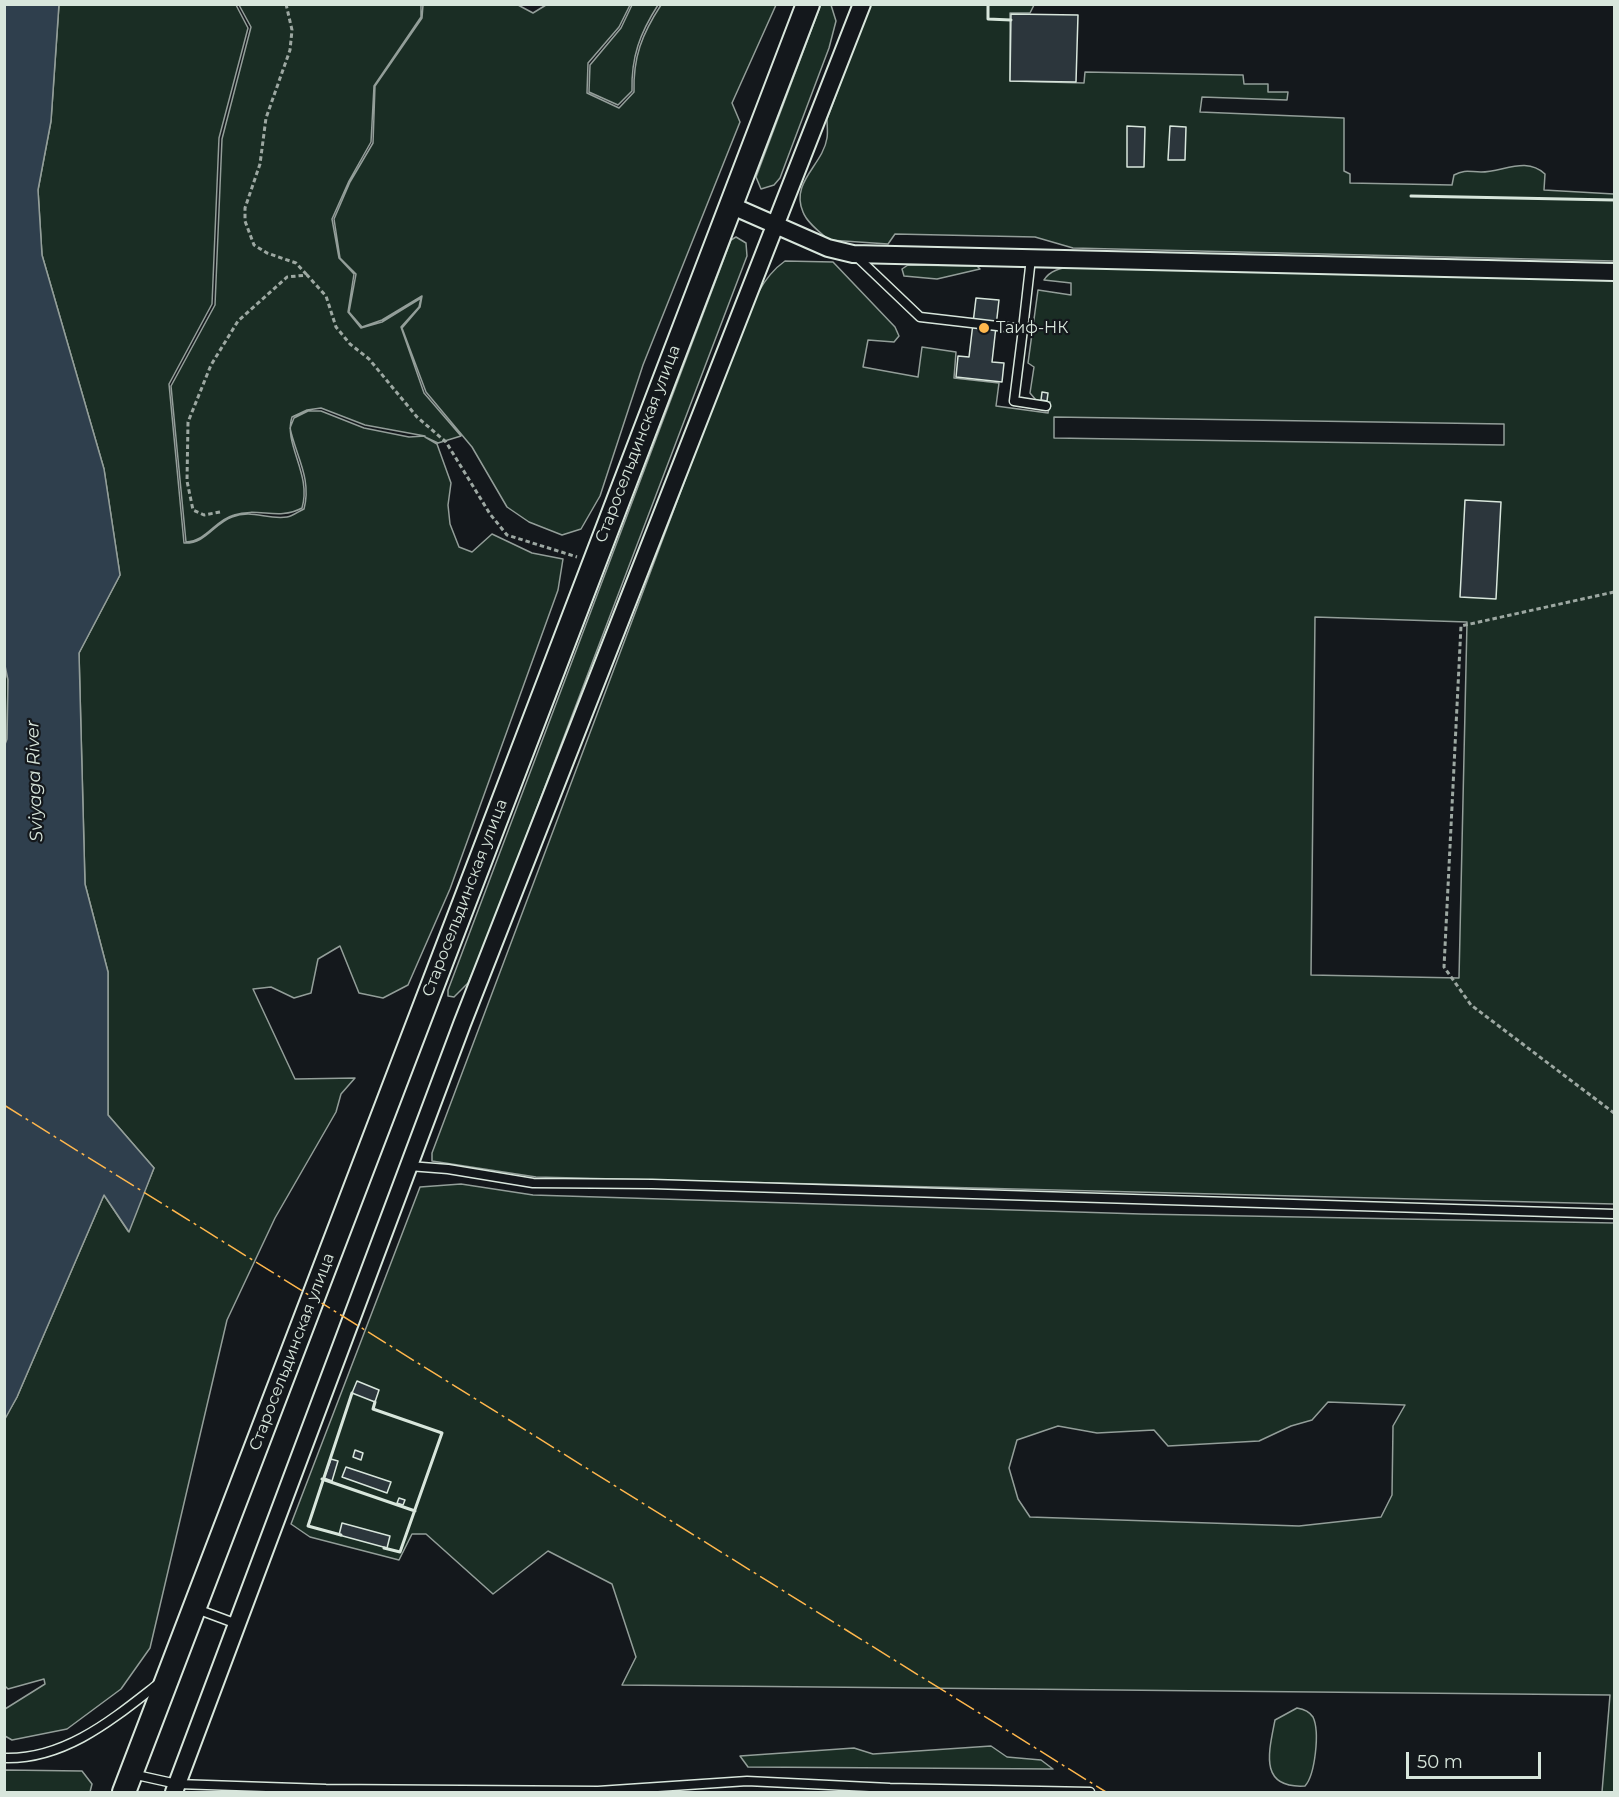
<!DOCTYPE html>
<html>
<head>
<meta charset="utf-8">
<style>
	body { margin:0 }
	#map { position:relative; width:1619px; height:1797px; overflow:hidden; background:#14181c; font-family:Montserrat,sans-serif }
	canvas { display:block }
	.frame { position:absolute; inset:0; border:6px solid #d8e6dc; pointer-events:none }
	.scale { position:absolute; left:1406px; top:1752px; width:135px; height:27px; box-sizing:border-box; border:3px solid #d8e6dc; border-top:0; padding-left:8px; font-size:18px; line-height:21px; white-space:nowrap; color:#d8e6dc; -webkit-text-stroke:4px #14181c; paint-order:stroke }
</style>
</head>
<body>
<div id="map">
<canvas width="1619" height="1797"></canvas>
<div class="frame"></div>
<div class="scale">50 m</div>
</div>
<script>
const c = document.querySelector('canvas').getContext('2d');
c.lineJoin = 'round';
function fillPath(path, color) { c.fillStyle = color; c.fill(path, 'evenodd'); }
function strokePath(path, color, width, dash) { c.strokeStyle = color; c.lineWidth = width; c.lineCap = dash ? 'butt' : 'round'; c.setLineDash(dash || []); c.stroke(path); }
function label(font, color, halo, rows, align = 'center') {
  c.font = font + ' Montserrat,sans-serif'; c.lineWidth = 4.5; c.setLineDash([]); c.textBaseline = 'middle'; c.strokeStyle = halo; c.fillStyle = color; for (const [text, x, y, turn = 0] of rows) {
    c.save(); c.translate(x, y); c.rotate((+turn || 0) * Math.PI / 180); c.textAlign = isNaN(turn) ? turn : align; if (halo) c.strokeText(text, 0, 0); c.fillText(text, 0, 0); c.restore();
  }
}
const green = new Path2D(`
	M821,4L831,5L836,21L829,48L780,178L774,185L761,189L756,177Z
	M59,5H236L248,28L219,138L212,304L169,384L184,543C206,544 213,524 232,517C252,509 267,520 287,517C293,516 299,511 304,509C312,479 296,456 290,428L294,418L308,411H321L364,428L409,437L425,436L365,425L321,408L307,410L292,417C283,444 312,474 302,508C278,521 259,507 234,515C215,520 207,541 186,542L171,386L215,305L222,139L251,27L239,5H421V17L374,86L371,142L349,181L332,219L339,258L354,274L348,312L361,328L382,322L421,298L419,307L401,327L424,393L461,436L438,443L425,437L437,444L451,483L448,505L450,524L459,547L472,552L492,534L532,553L563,559L558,590L450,889L408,985L383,998L359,993L340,946L318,959L311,993L294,998L271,987L253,989L295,1079L355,1078L341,1094L336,1112L275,1218L227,1320L150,1648L121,1689L67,1729L12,1740L5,1736V1709L45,1684L44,1679L8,1689L5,1686L4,1419L17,1397L104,1195L128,1231L154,1168L108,1115V972L85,884L79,653L120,575L104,469L42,255L38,190L51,121Z
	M423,5H518L533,13L546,5H630L619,27L588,63L587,93L619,108L634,92C633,57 642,34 661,5H776L732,103L740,122L643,365L600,496L581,529L562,535L529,522L507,507L472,447L426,392L402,328L420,307L422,296L382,320L362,327L349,312L356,274L340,258L334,219L350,182L373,143L375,86L422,18Z
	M632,5H658C640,33 631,57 632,91L618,105L589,92L590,65L621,28Z
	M870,5H1034L1030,13H1010V81L1084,83L1085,72L1243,75L1244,84H1268V92H1288L1287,100L1202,97L1200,112L1344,118V171L1350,174V183L1452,185L1454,175C1465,169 1470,172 1481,172C1503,172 1526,156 1545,174L1544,190L1614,194V261L1073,248L1035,237L895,234L888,244L829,240C821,233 807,223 803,212C790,182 823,165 827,138C828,133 827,125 827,119Z
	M736,237L746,243L747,256L484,947L468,983L454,997L448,996V990L731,240Z
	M785,261L833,262L895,327L899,336L894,342L868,340L863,367L918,377L922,347L956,352L954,378L999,383L996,406L1048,413L1050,402L1036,400L1030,393L1034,367L1028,363L1038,290L1071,295V283L1044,280C1050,270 1062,268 1072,266L1614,279V1204L536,1177L432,1161V1153L732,355C746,322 755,282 785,261ZM1054,417L1504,424V445L1054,438ZM1315,617L1467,622L1459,978L1311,975Z
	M908,265L977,266L980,269L937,279L904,276L902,269Z
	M4,661L8,680L7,739L5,747Z
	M461,1184L533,1195L1141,1214L1614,1223V1792H1602L1610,1695L622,1685L636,1657L612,1584L548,1551L493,1594L426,1534H412L399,1560L310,1537L291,1524L420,1187ZM1328,1402L1405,1405L1393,1426L1392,1495L1381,1517L1299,1526L1030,1517L1018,1499L1009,1468L1017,1440L1058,1426L1097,1433L1154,1430L1168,1446L1259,1441L1291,1426L1312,1420Z
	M1297,1708C1303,1709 1309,1711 1313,1717C1320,1732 1315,1775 1305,1786C1258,1789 1269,1751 1275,1720Z
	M991,1746L1007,1757L1041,1760L1053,1769L748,1767L740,1756L854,1748L873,1754Z
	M5,1770L82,1771L92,1784L90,1792H5Z`);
fillPath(green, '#1a2d24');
strokePath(green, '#939e99', 1.5);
const water = new Path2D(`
	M59,4L51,121L38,190L42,255L104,469L120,575L79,653L85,884L108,972V1115L154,1168L129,1232L104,1195L17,1397L5,1419L4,747L7,739L8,680L4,661V5Z`);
fillPath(water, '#2f3f4d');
strokePath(water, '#939e99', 1.5);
const building = new Path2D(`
	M1011,14L1078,15L1076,82L1010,81Z
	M1127,126L1145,127L1144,167H1127Z
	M1170,126L1186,127L1185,160H1168Z
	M976,298L999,300L992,362L1004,363L1002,382L956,377L958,356L969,357Z
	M1042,392L1048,393L1047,401L1041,400Z
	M1465,500L1501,502L1496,599L1460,597Z
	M357,1381L379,1390L375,1402L352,1393Z
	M355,1450L363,1453L361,1460L353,1457Z
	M331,1459L338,1461L332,1481L324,1478Z
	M346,1467L391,1482L387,1493L342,1477Z
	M399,1498L405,1500L403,1505L397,1503Z
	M342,1523L390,1536L387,1548L339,1535Z`);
fillPath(building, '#2c363c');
strokePath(building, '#d8e6dc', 1.5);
const service = new Path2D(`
	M856,256L920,317L1023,329L1031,258
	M1023,329L1014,401L1046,406
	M409,1166L448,1169L533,1183L652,1184L1614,1214
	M194,1608L237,1624
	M4,1758C65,1760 113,1719 158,1684
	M132,1774L177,1784L326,1789L598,1791L747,1781L890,1788L1090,1792`);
const minor = new Path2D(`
	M730,205L828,248L853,254L1614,272
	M174,1792L462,1024L862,4`);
const secondary = new Path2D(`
	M124,1792L808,4`);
strokePath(service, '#d8e6dc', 11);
strokePath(minor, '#d8e6dc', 20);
strokePath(secondary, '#d8e6dc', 26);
strokePath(new Path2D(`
	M286,4L292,30L290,50L266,118L260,164L245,208V221L254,245L267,253L296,263L307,275
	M220,512L204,515L193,510L187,481L188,422L211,365L238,321L287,277L307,275L326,296L336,327L350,344L369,359L417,417L446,442L490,514L507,535L577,557
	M1614,592L1461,626L1444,967L1471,1005L1614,1113`), '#9da8a2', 3, [4.5, 3]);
strokePath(service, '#14181c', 8);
strokePath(minor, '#14181c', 16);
strokePath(secondary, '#14181c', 22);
strokePath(new Path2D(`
	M988,4V19L1011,20
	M1411,196L1614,200
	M375,1402L373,1409L442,1433L400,1552L384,1548
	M322,1479L415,1511
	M341,1535L308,1526L352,1393`), '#d8e6dc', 3);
strokePath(new Path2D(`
	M4,1105L1106,1792`), '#ffb74d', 1.5, [21, 4.5, 3, 4.5]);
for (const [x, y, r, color] of [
	[984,328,6,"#ffb74d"]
]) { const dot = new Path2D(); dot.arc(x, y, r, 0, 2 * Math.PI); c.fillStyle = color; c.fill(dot); strokePath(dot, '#14181c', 2); }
label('16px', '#d8e6dc', '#14181c', [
	["Таиф-НК",996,328]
], 'left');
label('16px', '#d8e6dc', '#14181c', [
	["Старосельдинская улица",638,444,-69],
	["Старосельдинская улица",465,898,-69],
	["Старосельдинская улица",292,1352,-69]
]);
label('italic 18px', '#d8e6dc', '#14181c', [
	["Sviyaga River",35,781,-92]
]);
</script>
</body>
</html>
